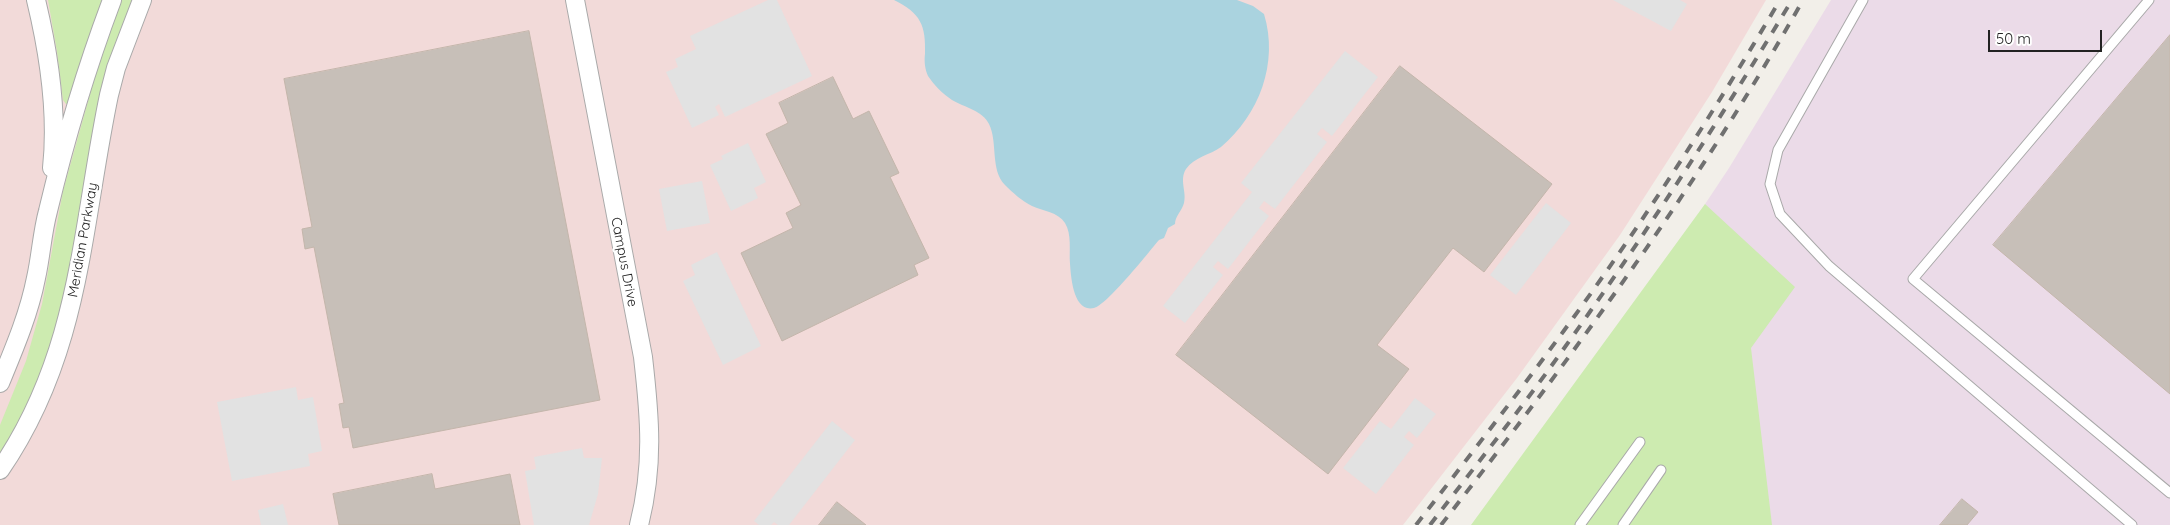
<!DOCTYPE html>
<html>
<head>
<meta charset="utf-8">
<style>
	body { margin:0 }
	#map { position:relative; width:2170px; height:525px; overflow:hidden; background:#f2efe9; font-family:Quicksand,sans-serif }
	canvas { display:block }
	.scale { position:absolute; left:1988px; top:30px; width:114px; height:22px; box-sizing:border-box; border:2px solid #222; border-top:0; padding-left:6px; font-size:15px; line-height:18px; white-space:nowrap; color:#222; -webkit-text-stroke:4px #fff; paint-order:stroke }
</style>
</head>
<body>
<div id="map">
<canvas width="2170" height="525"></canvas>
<div class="scale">50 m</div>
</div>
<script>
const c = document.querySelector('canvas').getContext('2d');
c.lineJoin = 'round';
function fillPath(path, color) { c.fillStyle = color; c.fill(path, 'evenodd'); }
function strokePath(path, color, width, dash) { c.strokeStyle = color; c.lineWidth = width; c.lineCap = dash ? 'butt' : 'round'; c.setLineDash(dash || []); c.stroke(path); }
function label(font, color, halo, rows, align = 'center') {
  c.font = font + ' Quicksand,sans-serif'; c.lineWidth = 4.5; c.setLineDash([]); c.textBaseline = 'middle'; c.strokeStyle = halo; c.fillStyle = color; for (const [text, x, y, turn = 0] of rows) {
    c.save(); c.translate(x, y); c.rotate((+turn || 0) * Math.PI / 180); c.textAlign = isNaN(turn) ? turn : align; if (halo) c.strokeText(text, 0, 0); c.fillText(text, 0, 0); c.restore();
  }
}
fillPath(new Path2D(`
	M0,0H1766L1712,92L1620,235L1517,378L1403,525H0Z`), '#f2dad9');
fillPath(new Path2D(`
	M1831,0H2170V525H1474L1652,284L1729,168Z`), '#ebdbe8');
fillPath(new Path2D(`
	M48,0H103L80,63L71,98L68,104H66L63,100L57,52Z
	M122,0H133L114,49L98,106L79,223L65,302L54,342L24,415L0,458V425L26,361L42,304L63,191L102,51Z
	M1705,204L1795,287L1751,348L1772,525H1471Z`), '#cdebb0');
fillPath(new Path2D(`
	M768,0H777L812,76L725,117L719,104L715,107L719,115L692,128L666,72L678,67L675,59L696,49L690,36Z
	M1613,0H1680L1687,4L1671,31Z
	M1345,51L1378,77L1332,136L1322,128L1317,134L1327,142L1275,209L1264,201L1259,208L1269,216L1228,269L1218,261L1213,267L1223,275L1185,323L1163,306L1252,192L1241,183Z
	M748,143L766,182L754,188L758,198L731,211L710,165L723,159L721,156Z
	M702,181L710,223L667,231L659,189Z
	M1546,203L1571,223L1516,295L1490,275Z
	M717,252L761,346L723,365L683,281L695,275L691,265Z
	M296,387L298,400L313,397L322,451L308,454L310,466L232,481L217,402Z
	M1415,398L1436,414L1417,438L1409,431L1404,437L1414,445L1376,494L1343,468L1380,421L1391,429Z
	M832,421L855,440L789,525H778L774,522L771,525H759L754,521Z
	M582,448L584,458H602L598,494L589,525H534L525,471L536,469L534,457Z
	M283,504L288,525H261L258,510Z`), '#e2e2e2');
fillPath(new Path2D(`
	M894,0H1237L1253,6L1264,14C1279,63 1259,115 1221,147C1210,155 1194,157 1186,169C1179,180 1187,192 1184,203C1182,211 1175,216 1175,224L1168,228L1164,238L1159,240C1148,253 1107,305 1094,308C1073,313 1071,276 1070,264C1069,251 1072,234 1065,223C1058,212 1043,211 1032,206C1022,201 1013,193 1005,185C990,170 998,142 989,124C983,111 964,107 952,100C943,94 934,85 928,76C925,70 924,61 925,54C926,26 921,13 894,0Z`), '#aad3df');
const building = new Path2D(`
	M529,31L600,400L353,448L349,427L343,428L339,404L344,403L314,247L305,249L302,229L312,227L284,79Z
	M2170,35V394L1993,245Z
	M1400,66L1552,184L1484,272L1453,248L1377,345L1409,369L1328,474L1176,355Z
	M833,77L853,119L869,111L899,173L890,177L929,258L914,265L918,275L782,341L741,253L793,228L786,213L801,205L766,134L788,123L779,103Z
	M432,474L435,489L510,474L520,525H339L333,494Z
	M1962,499L1978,512L1967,525H1940Z
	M837,502L866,525H819Z`);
fillPath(building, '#c7bfb8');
strokePath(building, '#c4b6ab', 1);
const lane = new Path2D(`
	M1863,0L1778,150L1770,184L1780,214L1829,266L2132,525
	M2149,0L1913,279L2170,493
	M1580,525L1640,442
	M1623,525L1661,470`);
const street = new Path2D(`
	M36,0C49,54 58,113 52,168
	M575,0L643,357C650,418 654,465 639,525
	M0,383C14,349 29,314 36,278C41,256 42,233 48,211C65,140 86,69 112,0
	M0,470C81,352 81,229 109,95L116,68L142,0`);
strokePath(lane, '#a9a9a9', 11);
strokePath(street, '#a9a9a9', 20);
strokePath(lane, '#fff', 9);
strokePath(street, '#fff', 18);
strokePath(new Path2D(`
	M1416,525C1484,437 1552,350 1615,259C1674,174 1728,88 1780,0
	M1430,525C1469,474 1509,424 1547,372C1634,252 1715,128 1792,0
	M1441,525C1572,357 1698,186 1803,0`), '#707070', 4, [10, 10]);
label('14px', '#222', '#fff', [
	["Meridian Parkway",83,240,-80],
	["Campus Drive",624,262,79]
]);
</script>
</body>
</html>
